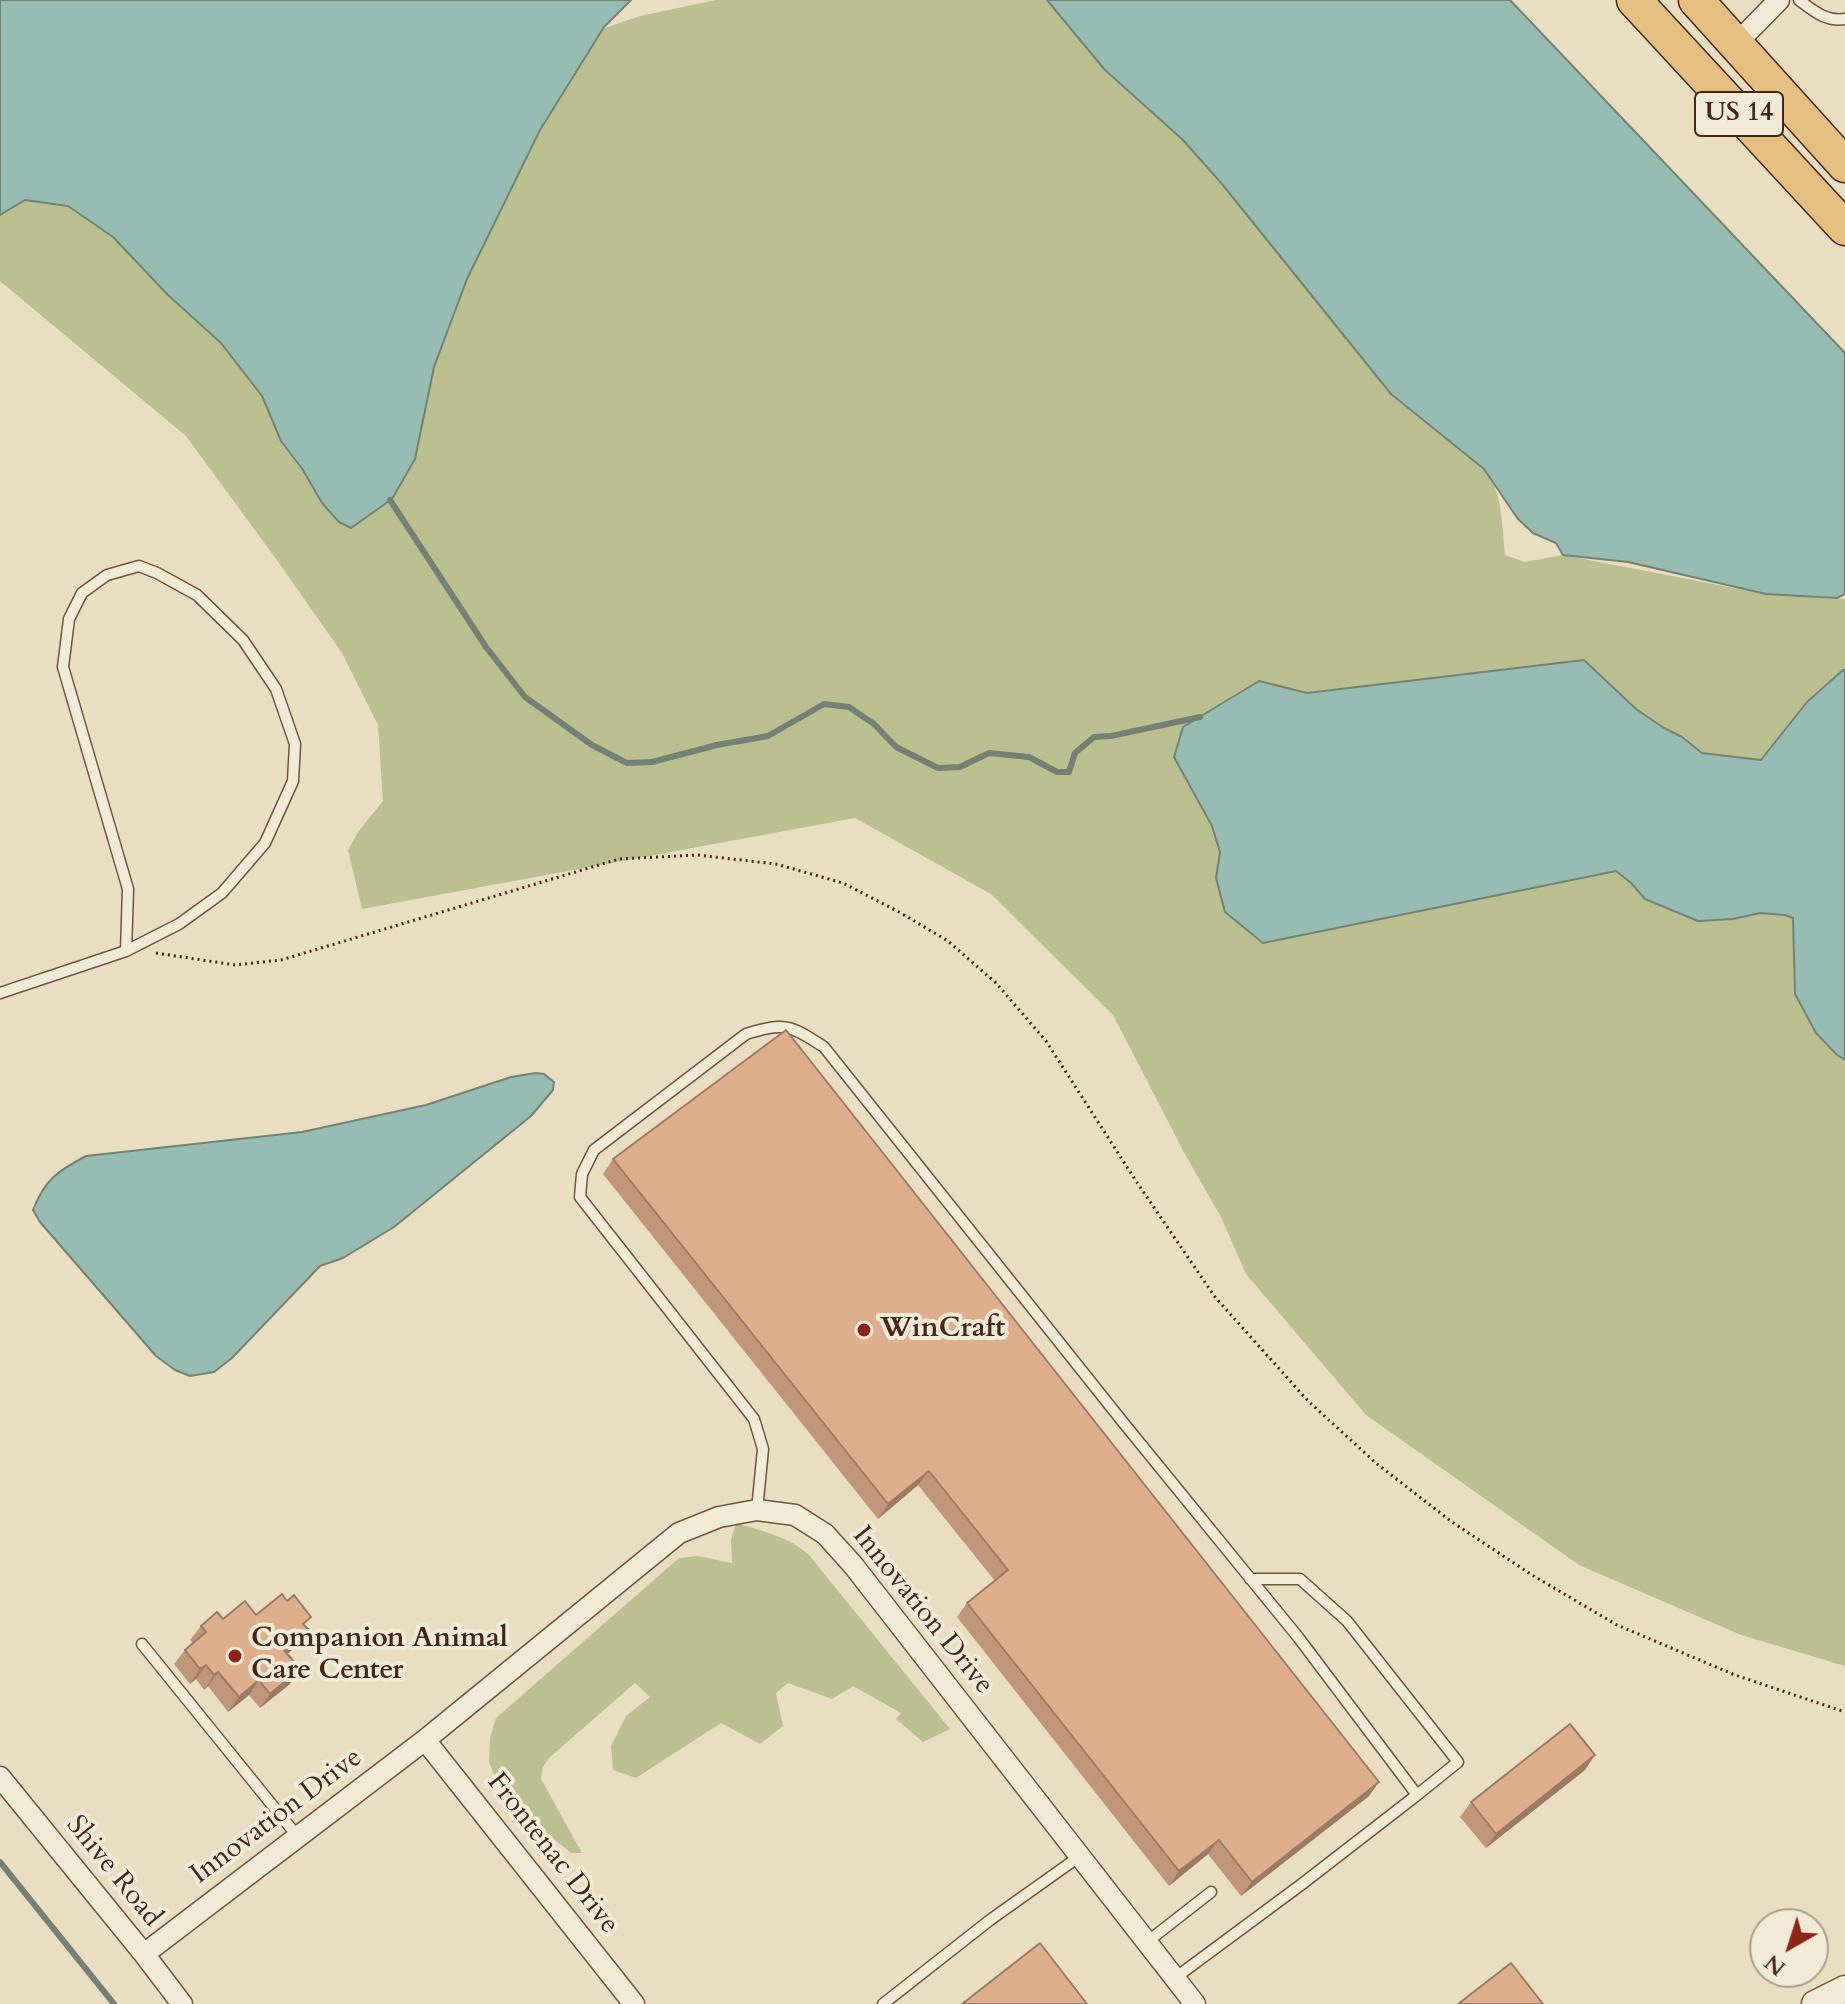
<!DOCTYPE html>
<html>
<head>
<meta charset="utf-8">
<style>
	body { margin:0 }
	#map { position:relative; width:1845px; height:2004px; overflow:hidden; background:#e9dec2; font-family:Cardo,serif }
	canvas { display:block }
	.north { position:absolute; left:1749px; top:1908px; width:80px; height:80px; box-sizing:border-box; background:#f1ead7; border:2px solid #ad9c8b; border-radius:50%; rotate:219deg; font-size:22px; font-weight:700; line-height:32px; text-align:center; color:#462618 }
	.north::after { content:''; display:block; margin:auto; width:28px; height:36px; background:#8f2418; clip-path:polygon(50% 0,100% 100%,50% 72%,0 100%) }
</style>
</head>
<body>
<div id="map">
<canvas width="1845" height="2004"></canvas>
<div class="north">N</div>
</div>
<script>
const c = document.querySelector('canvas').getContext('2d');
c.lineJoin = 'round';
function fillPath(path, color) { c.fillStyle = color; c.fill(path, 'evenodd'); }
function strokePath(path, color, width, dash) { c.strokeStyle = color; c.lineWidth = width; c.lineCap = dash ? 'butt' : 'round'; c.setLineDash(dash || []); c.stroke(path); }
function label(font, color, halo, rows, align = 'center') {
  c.font = font + ' Cardo,serif'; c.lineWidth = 8; c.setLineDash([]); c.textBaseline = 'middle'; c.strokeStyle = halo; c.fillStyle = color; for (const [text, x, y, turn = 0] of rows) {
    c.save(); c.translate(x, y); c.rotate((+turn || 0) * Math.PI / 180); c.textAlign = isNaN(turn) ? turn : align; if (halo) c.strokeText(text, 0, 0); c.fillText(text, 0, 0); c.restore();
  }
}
fillPath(new Path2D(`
	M0,0L561,43L640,16L716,0H1045L1048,1L1105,70L1208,163L1488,474C1503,496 1502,528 1505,555L1525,562L1563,555L1765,594L1845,599V670H1843L1807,702L1761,760L1702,753L1682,737L1664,728L1636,709L1584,661L1307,693L1259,681L1235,694L1218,706L1189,785L1212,826L1220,852L1216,878L1225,912L1263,943L1616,871L1631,883L1645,899L1733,919L1760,913L1785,915L1794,918L1795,994L1837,1055L1845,1060V1666L1741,1635L1579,1565L1366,1415L1246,1274L1221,1217L1187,1158L1113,1015L991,894L855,818L362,909L348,850L358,832L383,801L378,725L342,653L279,563L186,436L0,281Z
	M736,1523C762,1531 788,1536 809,1555L950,1729L923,1742L896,1719L901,1713L853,1686L832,1699L788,1683L776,1693L783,1726L760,1744L721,1723L636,1778L613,1770L611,1746L626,1716L650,1697L635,1683L549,1758L543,1767L541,1779L582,1853H571L521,1812L518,1801L498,1784L489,1762L490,1738L496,1718L679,1558L698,1556L732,1563L731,1540Z`), '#bac090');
const water = new Path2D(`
	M0,0H631L604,27L540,130L467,279L434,367L415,459L392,499L351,528L339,522L322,503L303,470L281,441L262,396L221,343L168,295L113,237L68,206L25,200L0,215Z
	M1047,0H1510L1845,353V594L1837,598L1766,594L1628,562L1563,555L1556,543L1533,533L1518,519L1484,469L1391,394L1222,184L1183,140L1105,70Z
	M1584,660L1636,709L1664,728L1682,737L1702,753L1761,760L1807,702L1843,670H1845V1060L1837,1055L1816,1033L1795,994L1793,918L1785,915L1760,913L1733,919L1698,921L1645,899L1631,883L1616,871L1263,943L1225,912L1216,878L1220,852L1212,826L1174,757L1183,727L1259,681L1307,693Z
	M536,1073L544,1074L554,1082L553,1090L531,1116L394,1227L343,1258L320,1266L232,1358L214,1372L190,1376L175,1370L156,1356L40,1222L33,1210C45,1179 58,1171 86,1156L302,1132L426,1105L511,1077Z`);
fillPath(water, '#97bcb2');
strokePath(water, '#778074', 2);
strokePath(new Path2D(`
	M390,500L486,647L525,697L592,745L627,763L652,762L717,745L768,736L824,704L849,707L874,724L896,747L938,768L960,767L989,753L1029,757L1057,772H1069L1075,753L1094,737L1111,736L1200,717
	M0,1862L114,2004`), '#778074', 6);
const service = new Path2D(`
	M1799,0C1814,11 1826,22 1845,19
	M0,993L126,951L179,924L222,893L265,843L293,781L295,744L276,689L243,640L197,595L157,573L139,566L107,575L82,593L69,619L63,667L128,889L126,951
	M757,1510L763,1449L754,1419L580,1197L582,1174L594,1150L746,1034C785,1022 790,1025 824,1047L1122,1421L1298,1637L1417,1795L1302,1884L1175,1978
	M1250,1579H1300L1347,1621L1458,1762L1417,1795
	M142,1644L298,1837
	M1147,1942L1211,1892
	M883,2004L990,1920L1080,1856`);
const minor = new Path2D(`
	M1736,44L1779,0
	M425,1740L634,2004
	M0,1777L144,1954L182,2004
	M144,1954L425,1740L679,1533L719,1517L757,1510L795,1515L825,1534L853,1565L1195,2004`);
const tertiary = new Path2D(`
	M1815,2004L1845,1989`);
const trunk = new Path2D(`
	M1634,0L1845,228
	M1696,0L1845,165`);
strokePath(service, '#6f5442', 13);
strokePath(minor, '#6f5442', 23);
strokePath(tertiary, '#6f5442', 29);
strokePath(trunk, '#462618', 37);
strokePath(new Path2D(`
	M156,953L235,965L281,960L619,859L697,855L776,864L843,883L899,912L948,941L996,983L1046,1041L1136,1181L1215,1297L1308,1401L1377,1464L1452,1522L1532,1575L1617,1625L1735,1675L1845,1712`), '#462618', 3, [2, 4]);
strokePath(service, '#f1ead7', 10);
strokePath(minor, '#f1ead7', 20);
strokePath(tertiary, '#f1ead7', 26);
strokePath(trunk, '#e4bf81', 34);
fillPath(new Path2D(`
	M613,1159L1369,1796L1241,1896L1208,1854L1169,1886L957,1617L967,1603L995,1581L918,1485L878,1519L603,1174Z
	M223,1619L305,1626L298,1645L287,1654L290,1684L260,1708L249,1695L228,1712L208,1686L204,1690L196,1679L190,1684L174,1664L185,1650L193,1643L190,1640L201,1626Z
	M1585,1770L1486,1848L1460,1817L1471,1802Z`), '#c09679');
fillPath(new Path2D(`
	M929,1471L918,1485L878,1519L888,1504Z
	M309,1630L298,1645L274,1665L284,1650Z
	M206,1665L196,1679L190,1684L200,1669Z
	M300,1669L290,1684L260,1708L270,1694Z
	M218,1672L208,1686L204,1690L214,1675Z
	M259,1680L249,1695L228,1712L239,1697Z
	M1595,1755L1585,1770L1486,1848L1496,1834Z
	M1379,1782L1369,1796L1241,1896L1252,1882Z
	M1219,1840L1208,1854L1169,1886L1179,1871Z`), '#9c7a63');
const building = new Path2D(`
	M786,1030L1379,1782L1252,1882L1219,1840L1179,1871L967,1603L1008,1570L929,1471L888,1504L613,1159Z
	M282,1594L287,1601L294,1595L311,1617L303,1624L309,1630L284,1650L300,1669L270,1694L259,1680L239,1697L218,1672L214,1675L206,1665L200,1669L185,1650L206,1632L201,1626L217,1612L223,1619L245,1601L256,1615Z
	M1570,1724L1595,1755L1496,1834L1471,1802Z
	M1040,1943L1087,2004H962Z
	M1511,1963L1543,2004H1458Z`);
fillPath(building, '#dfae8d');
strokePath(building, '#9c7a63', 2);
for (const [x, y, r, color] of [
	[864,1330,8,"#8f2418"],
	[235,1656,8,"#8f2418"]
]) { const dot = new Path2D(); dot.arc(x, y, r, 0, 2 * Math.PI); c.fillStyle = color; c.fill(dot); strokePath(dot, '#f1ead7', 3); }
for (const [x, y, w] of [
	[1739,114,88]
]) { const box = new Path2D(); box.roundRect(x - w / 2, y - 22, w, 44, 6); c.fillStyle = '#f1ead7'; c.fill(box); strokePath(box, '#462618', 2); }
label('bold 26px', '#462618', null, [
	["US 14",1739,114]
]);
label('bold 28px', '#462618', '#f1ead7', [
	["WinCraft",880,1330],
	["Companion Animal",251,1640],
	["Care Center",251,1672]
], 'left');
label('28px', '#462618', '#f1ead7', [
	["Innovation Drive",922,1611,51],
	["Innovation Drive",277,1817,-37],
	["Frontenac Drive",552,1854,52],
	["Shive Road",113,1872,51]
]);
</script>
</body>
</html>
